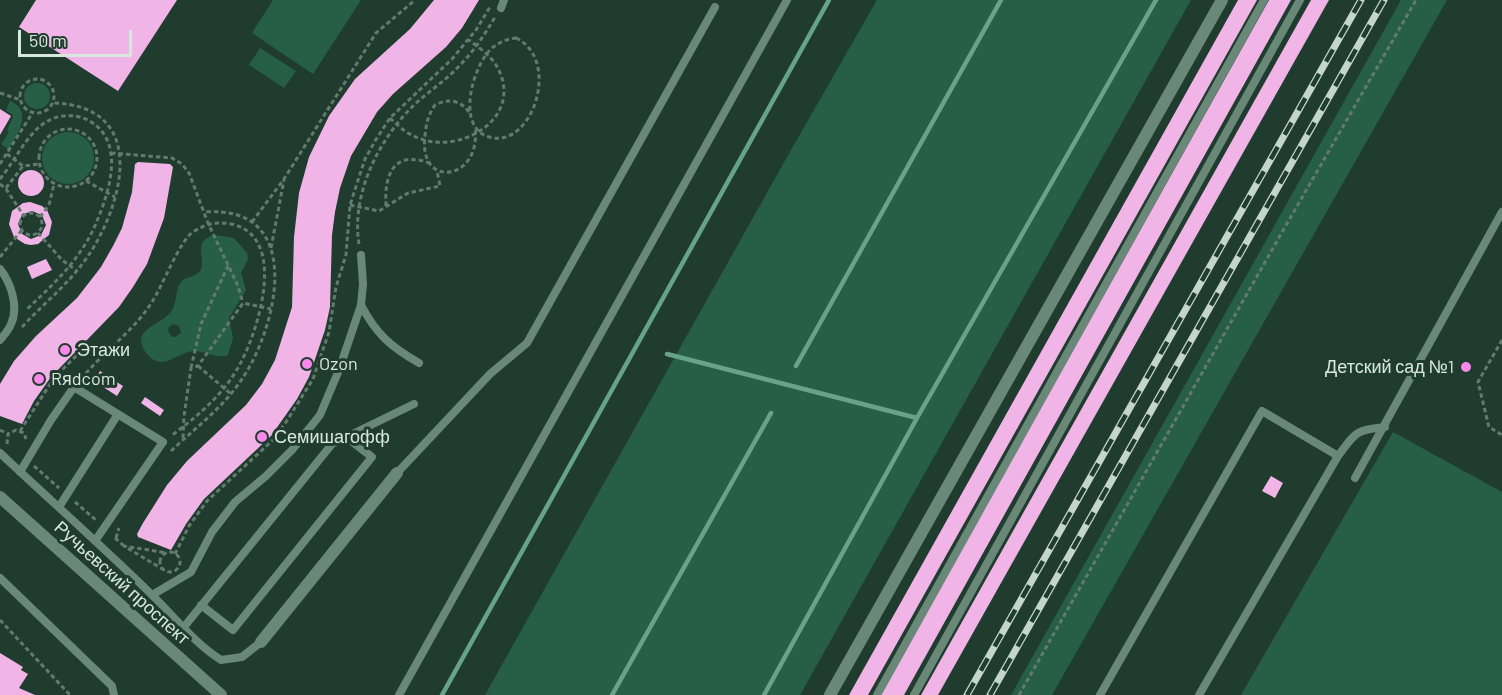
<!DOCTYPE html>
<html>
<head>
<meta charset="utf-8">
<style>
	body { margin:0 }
	#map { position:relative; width:1502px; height:695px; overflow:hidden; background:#203c2f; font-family:Barlow,sans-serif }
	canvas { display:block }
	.scale { position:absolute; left:18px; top:30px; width:114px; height:27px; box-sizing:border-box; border:3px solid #d8e8df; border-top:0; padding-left:8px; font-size:18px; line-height:21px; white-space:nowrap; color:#d8e8df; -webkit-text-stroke:4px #203c2f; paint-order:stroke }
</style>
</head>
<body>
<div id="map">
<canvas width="1502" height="695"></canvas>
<div class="scale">50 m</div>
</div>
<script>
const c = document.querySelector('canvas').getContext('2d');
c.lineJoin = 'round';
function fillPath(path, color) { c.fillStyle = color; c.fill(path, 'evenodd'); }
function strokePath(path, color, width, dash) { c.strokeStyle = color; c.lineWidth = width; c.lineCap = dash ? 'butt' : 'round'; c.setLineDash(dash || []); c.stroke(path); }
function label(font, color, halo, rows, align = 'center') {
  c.font = font + ' Barlow,sans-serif'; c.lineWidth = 6; c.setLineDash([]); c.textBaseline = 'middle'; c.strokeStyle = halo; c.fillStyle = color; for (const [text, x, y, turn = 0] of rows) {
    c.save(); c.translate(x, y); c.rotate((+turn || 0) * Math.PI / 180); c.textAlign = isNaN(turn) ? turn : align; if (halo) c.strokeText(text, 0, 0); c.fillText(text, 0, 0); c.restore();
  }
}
fillPath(new Path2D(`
	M273,0H361L313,74L252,33Z
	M877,0H1191L800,695H485L791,150Z
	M1401,0H1447L1052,695H1011Z
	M260,48L296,71L284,88L249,65Z
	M24 96a13 13 0 1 1 26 0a13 13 0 1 1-26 0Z
	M10,101C34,111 17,134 9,150L1,144L9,132L7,130L13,117L12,114L6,111Z
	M42 158a26 26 0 1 1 52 0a26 26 0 1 1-52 0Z
	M215,235L234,238L247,253L248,259L241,273L246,290L229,318L233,338L228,355C216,359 208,352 196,351C178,350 164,373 148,355C143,350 141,344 141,337C148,325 161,323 170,313C178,304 174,291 181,282C186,276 193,278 198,273C211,263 188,241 215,235ZM173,324L179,326L181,333L175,337H172L168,331V328Z
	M1393,432L1502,492V695H1241Z`), '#265f46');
strokePath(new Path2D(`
	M667,354L917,418
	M796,366L1001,0
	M442,695L829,0
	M612,695L771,413
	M764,695L917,418L1156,0`), '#67a389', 4.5);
fillPath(new Path2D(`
	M36,0H177L118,91L19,27Z
	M434,0H479L462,28L446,47L393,94L377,112L351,156L340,188L335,212L332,235L330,307L325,330L309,377L297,399L271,436L204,499L186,524L171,550L138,537L137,534L143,523L167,485L187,461L246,405L262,384L275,360L292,307L294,237L299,193L309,157L329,116L355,79L410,29Z
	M1238,0H1257L868,695H849Z
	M1269,0H1291L904,695H880Z
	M1311,0H1329L938,695H921Z
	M0,109L11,116L0,135Z
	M138,162L170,164L173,167L164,218L147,264L133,287L119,307L51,377L34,401L22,424L0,416V384L14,361L36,336L77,298L101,267L113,246L122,228L132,192L135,164Z
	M18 183a13 13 0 1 1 26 0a13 13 0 1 1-26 0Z
	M30,202L42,206L47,210L52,222L49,235L38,244L31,245L25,244L14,237L9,224L12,211L23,203ZM32,211L42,215L46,225L41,235L31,239L22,234L18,224L22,215Z
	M46,259L52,270L32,279L27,267Z
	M100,371L123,386L117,396L94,381Z
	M145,397L164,410L160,416L141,403Z
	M1271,476L1283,483L1275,498L1262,491Z
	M0,653L23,667L21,670L28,674L19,688L35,695H0Z`), '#f0b4e7');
strokePath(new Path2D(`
	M516,38C562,60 532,150 489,137C455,127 473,66 491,49C499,42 507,39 516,38Z
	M20 96a17 17 0 1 1 34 0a17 17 0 1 1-34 0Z
	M0,93L21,100
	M469,112C460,100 448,98 435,105C428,115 426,124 425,136C418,190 482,181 475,127
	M390,118C400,128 410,136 424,140C469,152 525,113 496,65C490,55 478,47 469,40
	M39 158a29 29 0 1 1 58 0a29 29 0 1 1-58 0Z
	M111,153L172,158L182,164L189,173L208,223L238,286L243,303
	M7,154L23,166L40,164
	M0,164L33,112
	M0,179C13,163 23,142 38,128C65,103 107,118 111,154C114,175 105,202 97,221C82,258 54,284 26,310
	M86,181L115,197
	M0,184L6,189L24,216
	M6,188L23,166
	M350,205L379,211L408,193L440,186L437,171
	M386,206C384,174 394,150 429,163
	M20 224a11 11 0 1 1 22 0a11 11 0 1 1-22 0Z
	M40,217L49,205L54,184
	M252,222L284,179L376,33L415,0
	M38,233L62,260L77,271
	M359,244C351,195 378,141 412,107C427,92 446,81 460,65C474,51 485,34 495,17
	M271,248L284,180
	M0,257L21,231
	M22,327C44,303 70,283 88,256C125,201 148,105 52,103
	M1502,340L1478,382L1489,427L1502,435
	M198,366L231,394
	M191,368L201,324L228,266
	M57,375L64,381
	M81,379C103,352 133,332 152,302C162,287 180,240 193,232C206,224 216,221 231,224C289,236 258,331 240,364C225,393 198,416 171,436
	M0,430L8,434
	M20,431L54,378L77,355
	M183,438L184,416L191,368L198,366L243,303L271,309
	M7,444L8,434L16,430L24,433L26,439
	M171,451C196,427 223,408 242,379C278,326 306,204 204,212
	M34,466L59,488
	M75,502L97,521
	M115,538L124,546
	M116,538L119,528
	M160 562a10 10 0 1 1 20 0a10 10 0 1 1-20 0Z
	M175,554L189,526L207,501L274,439L288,419L313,379L329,332L336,287L346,255L350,205L365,159L375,141L390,118L452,59L476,30L490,7
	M164,570L124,546L167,553
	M0,620L70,695
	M1019,695L1285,227L1416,0`), '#637b6f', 3, [4.5, 3]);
strokePath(new Path2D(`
	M501,8L504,0
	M0,269C11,283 19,307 11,324C9,330 4,335 0,340
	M361,305C376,334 391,347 419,363
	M0,453C50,500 102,546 151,594C174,616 193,642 221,660L242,657L261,642
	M20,472L51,420L74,387L163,442L95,541
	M397,473L490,374L527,343L715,7
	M1355,478L1502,212
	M59,507L118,414
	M0,578L112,686L114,695
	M152,595L191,572L212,532L235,502L266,476L292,450L320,415L339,370L361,305L363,284L361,255
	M201,605L233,630L372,457L346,437
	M184,627L332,444L414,404
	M399,695L787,0
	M877,695L1264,0
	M914,695L1300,0
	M1100,695L1262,411L1338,456
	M1199,695L1338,456C1356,432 1355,430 1385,427`), '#698878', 8);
strokePath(new Path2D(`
	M0,497L221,695
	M261,642L397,473
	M830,695L1222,0`), '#698878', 12);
const rail = new Path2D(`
	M967,695L1361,0
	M990,695L1384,0`);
strokePath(rail, '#c4d5cc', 7);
strokePath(rail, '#203c2f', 4.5, [14]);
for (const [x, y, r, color] of [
	[65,350,6,"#f888ea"],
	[307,364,6,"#f888ea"],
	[1466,367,6,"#f888ea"],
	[39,379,6,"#f888ea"],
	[262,437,6,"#f888ea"]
]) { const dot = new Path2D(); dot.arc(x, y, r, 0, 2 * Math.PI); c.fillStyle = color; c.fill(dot); strokePath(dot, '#203c2f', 2); }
label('18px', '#d8e8df', '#203c2f', [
	["Этажи",77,350],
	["Ozon",319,364],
	["Детский сад №1",1454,367,"right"],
	["Rяdcom",51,379],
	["Семишагофф",274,437]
], 'left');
label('18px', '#d8e8df', '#203c2f', [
	["Ручьевский проспект",122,583,42]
]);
</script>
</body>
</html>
